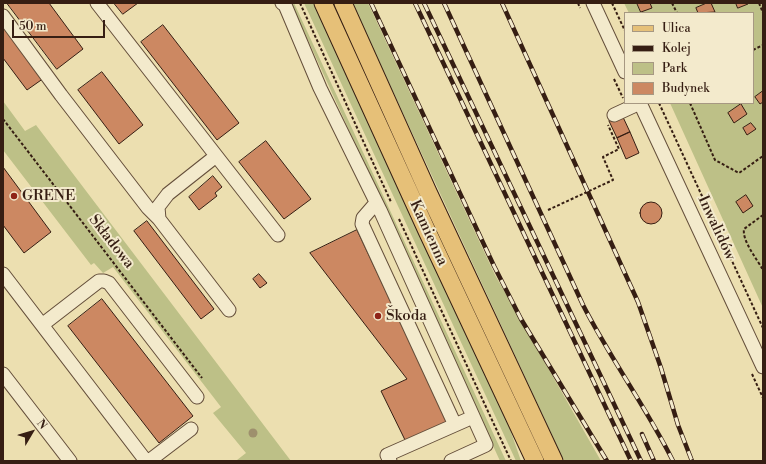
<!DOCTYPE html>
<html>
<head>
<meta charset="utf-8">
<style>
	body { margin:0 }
	#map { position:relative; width:766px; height:464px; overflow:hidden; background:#ecdfb0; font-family:"Libre Bodoni",serif }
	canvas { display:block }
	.frame { position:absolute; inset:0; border:4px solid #361e13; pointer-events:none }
	.legend { position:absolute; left:624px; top:12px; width:130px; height:92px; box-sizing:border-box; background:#f3eacc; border:1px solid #a79882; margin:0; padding:5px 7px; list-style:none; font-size:12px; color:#361e13 }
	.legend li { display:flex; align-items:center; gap:8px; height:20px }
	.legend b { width:20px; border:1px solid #a79882 }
	.north { position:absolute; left:12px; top:412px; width:40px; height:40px; -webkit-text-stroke:3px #f3eacc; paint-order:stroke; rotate:52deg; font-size:11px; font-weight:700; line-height:16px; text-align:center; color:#361e13 }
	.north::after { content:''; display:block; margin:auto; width:14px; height:18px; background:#361e13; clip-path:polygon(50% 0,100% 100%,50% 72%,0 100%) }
	.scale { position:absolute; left:12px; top:20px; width:93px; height:18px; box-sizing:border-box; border:2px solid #361e13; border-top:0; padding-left:5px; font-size:12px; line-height:14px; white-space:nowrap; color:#361e13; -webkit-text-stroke:3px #f3eacc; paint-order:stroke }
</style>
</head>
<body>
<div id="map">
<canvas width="766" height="464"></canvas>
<div class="frame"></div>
<ul class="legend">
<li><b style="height:5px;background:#e6c078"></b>Ulica</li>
<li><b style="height:5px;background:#361e13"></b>Kolej</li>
<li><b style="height:11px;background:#bdc087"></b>Park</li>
<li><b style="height:11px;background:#cc8862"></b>Budynek</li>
</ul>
<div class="north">N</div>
<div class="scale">50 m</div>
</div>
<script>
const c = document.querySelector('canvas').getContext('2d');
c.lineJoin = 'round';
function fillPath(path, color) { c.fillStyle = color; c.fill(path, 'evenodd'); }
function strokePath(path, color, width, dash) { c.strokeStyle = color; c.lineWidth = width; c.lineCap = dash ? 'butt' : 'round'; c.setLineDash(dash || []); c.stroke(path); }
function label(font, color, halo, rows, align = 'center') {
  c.font = font + ' "Libre Bodoni",serif'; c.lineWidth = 4; c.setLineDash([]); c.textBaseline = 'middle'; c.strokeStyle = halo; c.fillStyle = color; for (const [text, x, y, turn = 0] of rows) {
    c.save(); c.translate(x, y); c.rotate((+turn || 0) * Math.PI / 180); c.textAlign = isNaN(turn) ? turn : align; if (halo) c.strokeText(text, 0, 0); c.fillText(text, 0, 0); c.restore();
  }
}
fillPath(new Path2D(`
	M291,3H294L506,461H500Z
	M304,3H316L503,409L521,461H516Z
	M352,3H368L495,275L601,461H564Z
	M624,3H763V308L670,103H753V13H629Z
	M3,101L25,131L36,125L291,461L237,460L246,453L213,413L221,407L113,267L103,273L94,263L91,265L3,150Z`), '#bdc087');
const building = new Path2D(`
	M7,3H49L83,49L57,69Z
	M114,3H138L123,14Z
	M637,3H650L652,8L641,12Z
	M707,3H711L715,12L698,13L696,8Z
	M736,3H748V4L738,8Z
	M3,24L44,78L27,90L3,58Z
	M163,25L239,123L217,140L141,42Z
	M102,72L143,125L119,144L78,90Z
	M763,91V102L760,104L755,97Z
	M741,104L747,114L734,123L728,113Z
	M622,115L630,132L617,138L609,121Z
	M751,123L756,129L747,135L743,128Z
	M630,132L639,153L626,159L617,138Z
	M266,141L311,199L284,219L239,162Z
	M3,167L51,232L24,253L3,225Z
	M213,176L222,187L215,193L217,196L199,210L189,197Z
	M746,195L753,206L743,213L736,202Z
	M640 213a11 11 0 1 1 22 0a11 11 0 1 1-22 0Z
	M147,221L214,309L201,319L134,231Z
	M357,230L448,423L406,442L381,391L407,379L310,253Z
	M259,274L267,283L260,288L253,279Z
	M102,299L193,416L159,443L68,326Z`);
fillPath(building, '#cc8862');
strokePath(building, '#361e13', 1);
const minor = new Path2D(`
	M97,3L278,235
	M282,3L285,5L320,88L380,210L486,445L451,461
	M593,3L625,72
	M3,16L61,95L148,208L159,219
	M640,103L763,367
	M614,115L640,103
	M216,156L168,194L158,207L159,219L229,310
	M376,203L363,218L362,224L455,425
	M3,274L146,461
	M42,325L99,281H104L109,283L197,397
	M3,374L70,461
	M149,461L191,429
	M390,461L387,455L473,417`);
const major = new Path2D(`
	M323,3L427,231L535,461
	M343,3L428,192L554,461`);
strokePath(minor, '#644e3a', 15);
strokePath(major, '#361e13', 19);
strokePath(new Path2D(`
	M300,3L391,202
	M578,3L580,8
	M612,3L625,31
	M672,3L677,13
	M759,3L763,13
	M753,50L763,45
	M614,79L623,98
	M659,103L763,328
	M690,103L715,160L739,173L763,156
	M3,119L202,378
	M548,210L613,180L603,157L619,149L608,125
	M763,215L744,229C742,241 757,259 763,270
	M399,219L511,461
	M752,374L763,398`), '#361e13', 2, [3, 2]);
strokePath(minor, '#f3eacc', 13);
strokePath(major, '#e6c078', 17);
const rail = new Path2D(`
	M371,3L494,266L521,319L607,461
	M415,3L631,461
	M424,3L641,461
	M444,3L583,305C610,358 646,407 673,461
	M502,3L638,302L661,368L678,425L692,461
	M642,434L654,461`);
strokePath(rail, '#361e13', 4.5);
strokePath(rail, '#f3eacc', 3, [9]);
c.fillStyle = '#9e906d';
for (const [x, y] of [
	[253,433]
]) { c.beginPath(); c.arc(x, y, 4.5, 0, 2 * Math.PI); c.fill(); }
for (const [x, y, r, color] of [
	[14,196,4,"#8f2418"],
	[378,316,4,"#8f2418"]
]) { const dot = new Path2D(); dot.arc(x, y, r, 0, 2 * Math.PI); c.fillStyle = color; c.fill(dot); strokePath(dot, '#f3eacc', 1.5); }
label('15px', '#361e13', '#f3eacc', [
	["GRENE",22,196],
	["Škoda",386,316]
], 'left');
label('15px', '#361e13', '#f3eacc', [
	["Inwalidów",716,228,65],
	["Kamienna",428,233,65],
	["Składowa",111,242,52]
]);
</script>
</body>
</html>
